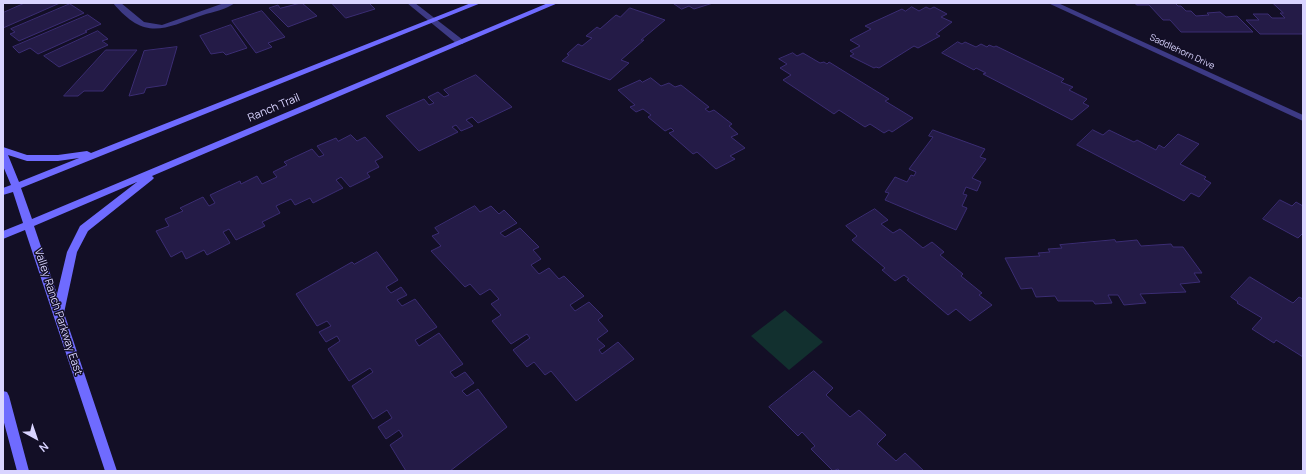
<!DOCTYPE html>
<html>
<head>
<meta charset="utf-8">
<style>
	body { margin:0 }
	#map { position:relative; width:1306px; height:474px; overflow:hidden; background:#130f26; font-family:Manrope,sans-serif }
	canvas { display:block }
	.frame { position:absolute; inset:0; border:4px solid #d9d4ff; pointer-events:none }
	.north { position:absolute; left:16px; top:418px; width:40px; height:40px; -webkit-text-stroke:3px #130f26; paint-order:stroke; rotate:140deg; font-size:11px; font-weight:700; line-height:16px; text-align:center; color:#d9d4ff }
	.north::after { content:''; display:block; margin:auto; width:14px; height:18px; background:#d9d4ff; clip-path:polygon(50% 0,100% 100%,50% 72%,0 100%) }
</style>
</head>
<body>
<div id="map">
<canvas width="1306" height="474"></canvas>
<div class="frame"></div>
<div class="north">N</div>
</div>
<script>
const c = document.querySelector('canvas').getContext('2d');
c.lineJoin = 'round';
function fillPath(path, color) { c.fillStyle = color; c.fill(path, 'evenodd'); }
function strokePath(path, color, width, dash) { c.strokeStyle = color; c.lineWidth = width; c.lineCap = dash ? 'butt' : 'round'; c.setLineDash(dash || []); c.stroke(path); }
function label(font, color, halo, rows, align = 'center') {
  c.font = font + ' Manrope,sans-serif'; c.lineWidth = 3; c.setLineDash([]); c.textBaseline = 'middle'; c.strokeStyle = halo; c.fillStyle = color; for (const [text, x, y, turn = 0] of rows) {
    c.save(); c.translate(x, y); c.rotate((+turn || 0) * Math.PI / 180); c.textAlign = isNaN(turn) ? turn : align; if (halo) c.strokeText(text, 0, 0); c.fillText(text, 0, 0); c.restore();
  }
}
fillPath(new Path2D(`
	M785,310L823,342L789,370L751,336Z`), '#12302f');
const building = new Path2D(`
	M25,3H60L3,28V13Z
	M302,3L317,16L288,27L269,8L278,5L280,8Z
	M332,3H369L375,9L346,18Z
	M673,3H713L694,9L689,6L682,9Z
	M1135,3H1175L1178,6H1181L1186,11H1191L1196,16L1209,15L1207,13L1220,12L1226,17L1237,16L1253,32H1181L1170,20H1163L1149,5H1137Z
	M1273,3H1303V34H1260L1246,20H1259L1253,14H1268L1272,18H1285L1280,13H1283Z
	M70,4L84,13L19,41L10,34L15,32L11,29Z
	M912,7L919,11L926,7L930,9L934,7L947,14L941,17L952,22L936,34L940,36L918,48L914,46L879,68L876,67L874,68L850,56L854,54L850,51L860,46L850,40L871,29L865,26L902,9L905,11Z
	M630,8L665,20L641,40H644L621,60L629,63L610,80L562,61L569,55L567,54L578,44L582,46L592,38L586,36L597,27L600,29L616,15L620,17Z
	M262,11L285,37L268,43L272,47L256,53L232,21Z
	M88,15L101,24L85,31L87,32L38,54L30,48L19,53L13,47Z
	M231,25L247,48L226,55L223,52L211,54L200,36Z
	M98,31L108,39L102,41L108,45L59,67L44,56Z
	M958,42L962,44L965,42L976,47L981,44L987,47L989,45L994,47L996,46L1064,79L1061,82L1073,87L1069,90L1087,99L1083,103L1089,106L1072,120L983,74L986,73L976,68L974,70L942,53Z
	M177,47L166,85L146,88L144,93L129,96L144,51Z
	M106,50H137L103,91H84L78,96H64Z
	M793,53L797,56L803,53L820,63L824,62L827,64L829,62L889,99L885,101L913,118L892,132L889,130L884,133L870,124L865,127L839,110L834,114L783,80L791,75L780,68L787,64L779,59Z
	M476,75L512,107L478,123L472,117L466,120L473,126L461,131L456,125L452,127L458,132L419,151L386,116L424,99L429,105L434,103L428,97L438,92L444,97L449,95L444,90Z
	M651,78L661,86L669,83L675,87L681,85L709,107L705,109L709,112L714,110L732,124L729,126L738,134L731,137L745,148L730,156L735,159L716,169L697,152L693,154L669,133L674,131L671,128L665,131L648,117L651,115L643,109L636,112L630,107L635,105L618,90L640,80L642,82Z
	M933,130L985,149L980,157L986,159L972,178L981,182L977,191L966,187L963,194L967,195L962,206L967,208L956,230L885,200L889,193L885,192L895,177L907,182L911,175L914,176L916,172L909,169L933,137L929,136Z
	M1093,130L1103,135L1109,130L1134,142L1137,140L1156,150L1159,145L1164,148L1178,134L1199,144L1180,164L1206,177L1204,179L1211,183L1199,197L1191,193L1184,201L1077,145Z
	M351,135L357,141L365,137L383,157L375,161L379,167L367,173L370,177L350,187L341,177L336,180L343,188L313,203L310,198L295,205L291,199L276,206L280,213L262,222L265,226L236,240L229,229L223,232L230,243L207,255L204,250L186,259L182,251L171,257L156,231L169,226L165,219L183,211L180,208L203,197L209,206L215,203L210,195L240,181L241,184L257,176L262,184L277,177L273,172L287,165L284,162L312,149L319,157L324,155L317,146L336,138L338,141Z
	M1280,200L1292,206L1296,202L1303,206V233L1298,238L1263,219Z
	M475,206L480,212L491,206L499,214L504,210L517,223L500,233L505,237L520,228L539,247L533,250L541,259L531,265L539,274L549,268L559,279L564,276L584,296L570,305L575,311L589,302L603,316L598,320L608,331L597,339L605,346L599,350L602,354L618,342L634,359L576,401L551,371L545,375L534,362L527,367L513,350L530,338L527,334L511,344L492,321L501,315L491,304L499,299L490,289L480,295L470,284L465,287L431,251L441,246L432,236L439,233L435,228Z
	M875,209L888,220L881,224L893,233L900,229L923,248L932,242L944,252L940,255L963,274L961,276L982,293L979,295L992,305L970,321L956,309L948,315L907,280L909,279L904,275L895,281L882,270L885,268L852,240L857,236L846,226Z
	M1115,240L1116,242L1137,240L1141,246L1171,244L1173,247H1183L1202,273H1194L1200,282L1180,284L1186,292L1140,294L1146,303L1124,305L1118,295H1108L1112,303L1095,304L1093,301H1058L1055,296L1036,297L1032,288L1021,289L1005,258L1040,256L1038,253L1050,252L1048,249L1062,248L1060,245Z
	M377,252L398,280L386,287L391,293L401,287L407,295L397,300L402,306L415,299L437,327L415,340L419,346L439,333L463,364L450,372L455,378L465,372L474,383L462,391L467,396L478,389L507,427L450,471H406L390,445L403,436L399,430L386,439L378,427L392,418L387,410L373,419L352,386L373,372L370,368L349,381L328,349L340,341L337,336L326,342L319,332L331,326L327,321L317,326L296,294L352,262L354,264Z
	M1250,277L1293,303L1299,297L1303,299V357L1276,340L1274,343L1252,329L1262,318L1237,303L1238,302L1231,297Z
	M814,371L833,388L826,395L850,417L859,410L886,435L877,444L896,461L905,453L924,471H840L838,469L833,471L811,449L815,446L802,432L798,436L769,407Z`);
fillPath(building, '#241b47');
strokePath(building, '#3b2d73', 1);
fillPath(new Path2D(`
	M113,3H121L144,22L162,25L224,3H235C227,9 213,12 203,15C163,29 145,41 113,3Z
	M407,3H415L463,40V44H457Z`), '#3d3a85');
fillPath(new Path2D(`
	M1048,3H1058L1303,115V121Z`), '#3d3a85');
fillPath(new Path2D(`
	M471,3H481L21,188L32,219L548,3H558L152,176L154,178L152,180L88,231L77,252L64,313L117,471H105L25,230L3,239V231L23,223L13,192L3,195V188L11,185L3,166V147L27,155H58L87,151L91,153ZM8,155L27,161H58L79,158L19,182ZM137,182L80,226L67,252L57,294L34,226Z
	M3,391L7,392L9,396L29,471H17L3,419Z`), '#6f6bff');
label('9px', '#d9d4ff', '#130f26', [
	["Saddlehorn Drive",1182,52,25]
]);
label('11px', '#d9d4ff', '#130f26', [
	["Ranch Trail",274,108,-23],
	["Valley Ranch Parkway East",58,312,72]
]);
</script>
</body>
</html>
